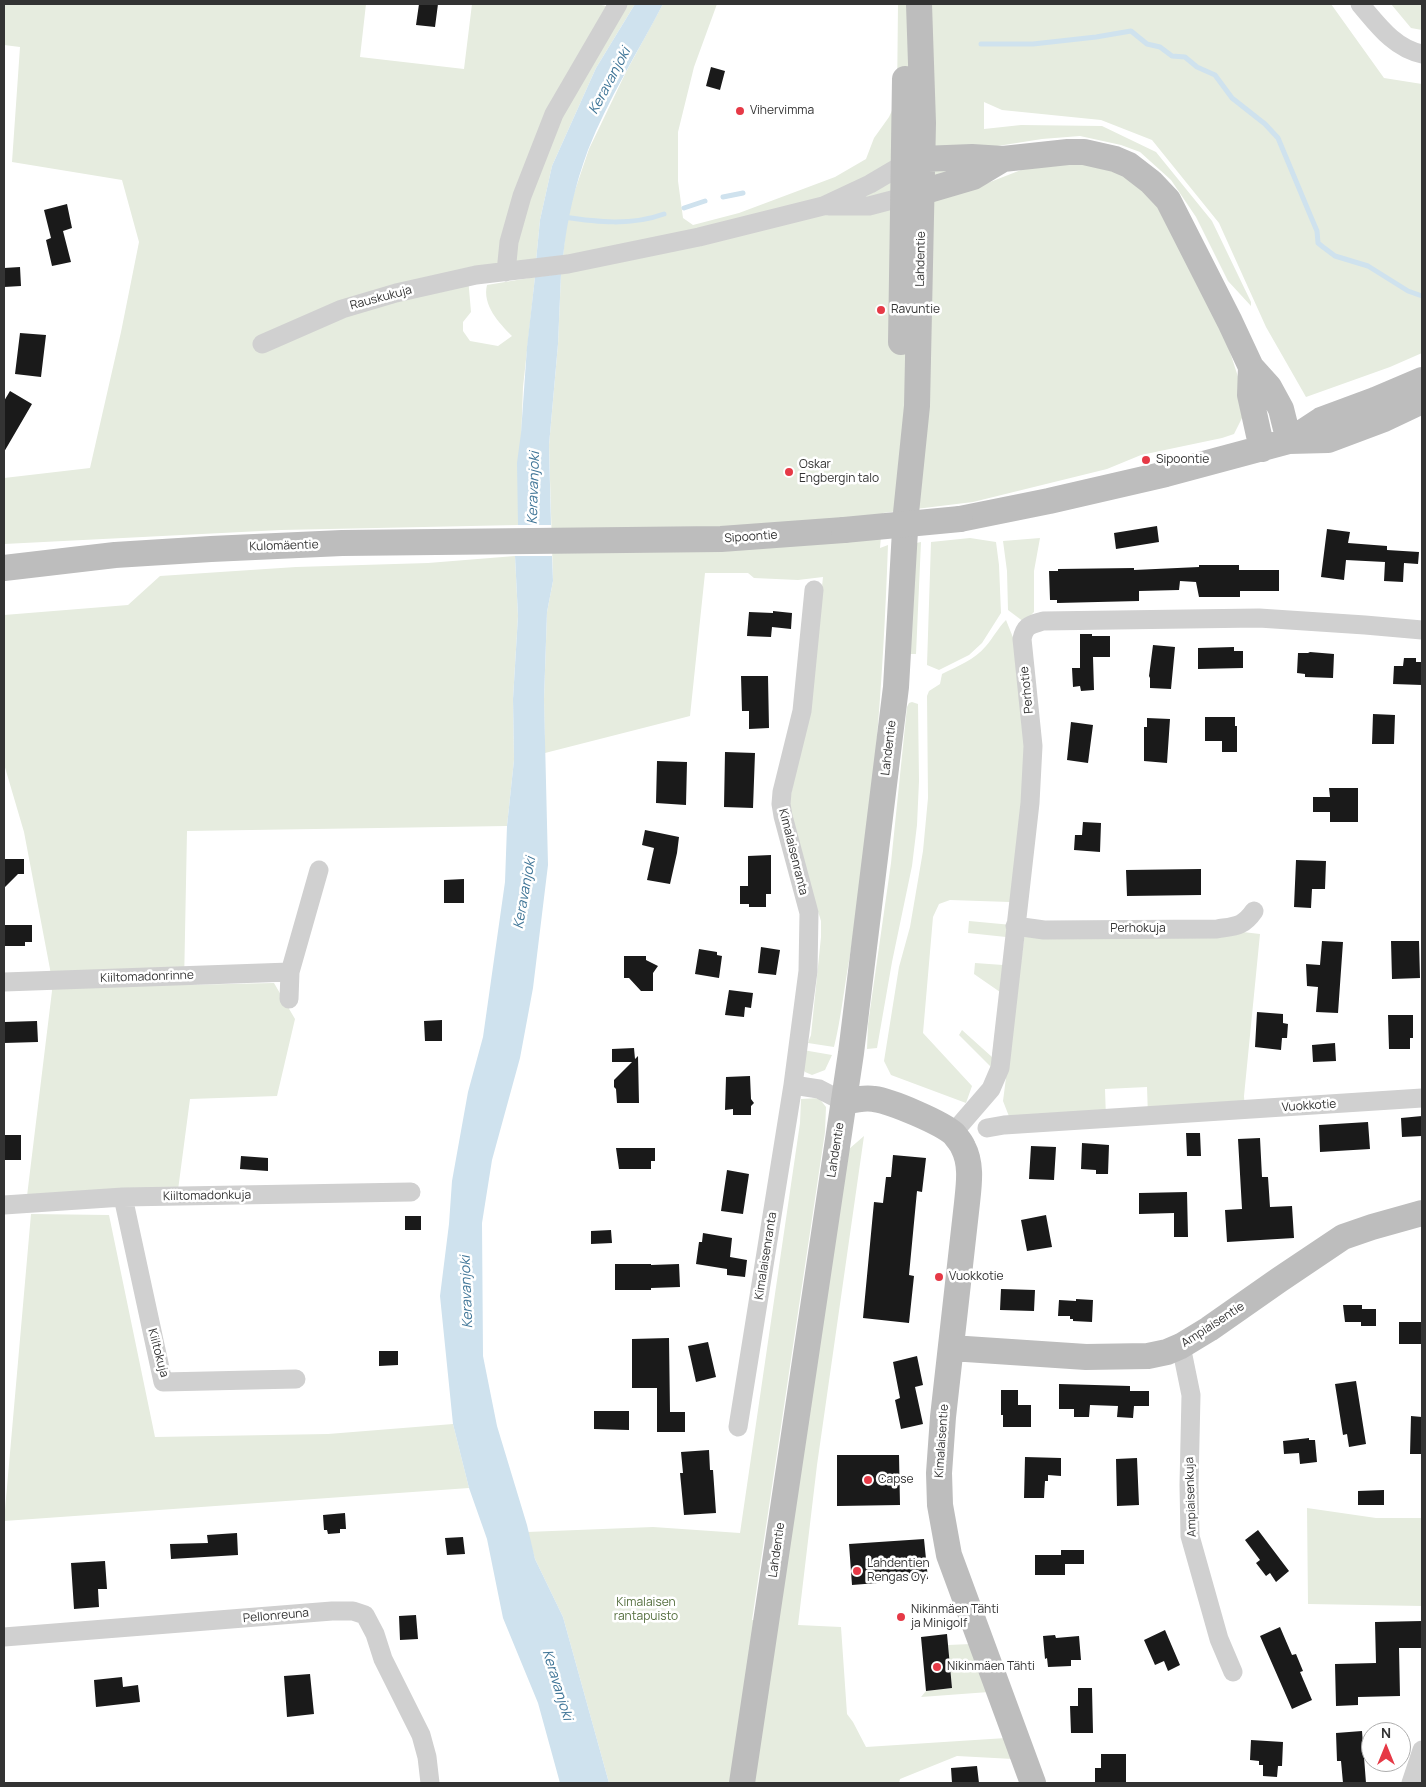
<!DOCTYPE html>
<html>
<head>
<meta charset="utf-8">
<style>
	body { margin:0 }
	#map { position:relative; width:1426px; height:1787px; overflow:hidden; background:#fff; font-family:Manrope,sans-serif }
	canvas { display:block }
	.frame { position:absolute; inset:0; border:5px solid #333; pointer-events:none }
	.north { position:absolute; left:1361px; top:1722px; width:50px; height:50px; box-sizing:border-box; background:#fff; border:1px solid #adadad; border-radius:50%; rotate:0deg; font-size:14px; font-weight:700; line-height:20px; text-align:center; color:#333 }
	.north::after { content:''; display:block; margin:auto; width:18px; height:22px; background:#e63946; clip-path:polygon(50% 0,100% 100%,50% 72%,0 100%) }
</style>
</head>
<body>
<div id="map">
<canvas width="1426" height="1787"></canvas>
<div class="frame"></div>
<div class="north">N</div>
</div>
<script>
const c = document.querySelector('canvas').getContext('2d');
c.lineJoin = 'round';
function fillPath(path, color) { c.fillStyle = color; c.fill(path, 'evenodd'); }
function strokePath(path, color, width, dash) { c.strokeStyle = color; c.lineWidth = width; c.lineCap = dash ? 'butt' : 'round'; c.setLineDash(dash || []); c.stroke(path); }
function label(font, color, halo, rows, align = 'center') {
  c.font = font + ' Manrope,sans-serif'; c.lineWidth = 5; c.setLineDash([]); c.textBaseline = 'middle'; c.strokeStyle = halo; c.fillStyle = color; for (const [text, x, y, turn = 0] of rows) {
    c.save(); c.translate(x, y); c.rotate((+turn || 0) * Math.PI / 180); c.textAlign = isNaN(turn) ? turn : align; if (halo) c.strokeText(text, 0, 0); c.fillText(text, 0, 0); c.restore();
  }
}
fillPath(new Path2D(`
	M4,4H366L360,57L464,69L472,4H597L606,6L608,4H635L596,68L552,166L540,220L536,261L468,277L471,312L463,322V331L470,341L498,346L512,336C499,323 482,305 487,285L535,277L523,387L518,525L281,530L4,544V478L90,468L121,332L139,242L122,180L12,162L20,47L4,45Z
	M663,4H717L694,67L678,132V181L683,218L693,225L739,213L835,177L866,159L874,138L889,117L897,100L898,4H1331L1384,78L1422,84V353L1390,367L1306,397L1266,327L1219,223L1152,140L1101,120L1002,110L984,102V129L1021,125L1102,126L1156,152L1212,221L1251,302V306L1228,281L1196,217L1171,180L1140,152L1121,145L1080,136L1042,139L985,148V184L1021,170L1067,161L1109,166L1140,186L1168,216L1229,349L1241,386L1243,416L1234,434L1222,438L1141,455L1107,469L973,502L883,513L880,548L888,545C883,685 873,823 849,961C844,989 841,1019 834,1047L808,1043L811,1035L821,937V921L808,879L789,803L809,713L823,577L798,580L754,578L748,573H705L690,716L545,753L544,699L547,612L553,581L549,445L558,344L561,274L566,228L572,199L589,149L626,72Z
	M1391,4H1422V30L1411,28Z
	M970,538L996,542L999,565L1001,613L982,643L969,655L939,670L927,665L931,542Z
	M1040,538L1034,571V612L1024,622L1008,610L1007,571L1003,541Z
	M921,542L916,654H910L916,543Z
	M515,556L518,616L513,699L514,760L507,826L187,831L184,985L274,983L295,1019L277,1096L190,1099L178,1190L27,1196L52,991L50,969L24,832L4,764V615L128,605L160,576L296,567L428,563Z
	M1006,620L1016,645L1027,751L1010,902L950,900L939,904L933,917L923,1033L972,1086L966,1103L891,1075L884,1061L899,967L910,927L923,851L928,798L927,696L929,691L940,684L942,674C958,666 974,660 986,646C993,638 998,628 1006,620Z
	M912,702L918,704L919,781L917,825L912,866L892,962L877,1048L867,1049L868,1024L891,863L907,707L909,703Z
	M969,921L1012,925L996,1068L991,1067L959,1035L962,1030L992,1057L1000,992L974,974L975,963L1003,965L1006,937L968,933Z
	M1217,929L1260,934L1244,1096L1245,1111L1148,1116L1147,1087L1105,1089L1106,1119L1012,1124L1003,1101L1025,931Z
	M803,1050L832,1055L825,1070L812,1075L805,1072L800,1066Z
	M819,1098L826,1107L825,1132L752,1620L777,1623L849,1149L864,1136L817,1465L798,1625L841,1627L847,1714L853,1722L866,1747L1006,1738L1013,1759L957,1756L900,1779L899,1783H609L563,1617L535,1559L527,1532L653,1527L740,1533L800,1123L801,1099Z
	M31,1214L109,1215L155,1437L328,1434L453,1424L469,1488L4,1521Z
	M1307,1508L1376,1518H1422V1606L1308,1604Z
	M971,1644L989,1692L921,1697L926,1691L952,1688L948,1645Z`), '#e6ecdf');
fillPath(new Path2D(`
	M635,4H663C638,52 608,99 588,150C575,185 567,220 563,257L536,261L540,220L552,166L596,68Z
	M561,274L558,344L549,445L551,525H518L517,463L521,433L527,347L535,277Z
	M515,556H552L553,581L547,612L544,699L548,865L533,988L520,1058L492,1160L482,1223L483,1356L497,1426L527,1525L535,1559L563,1617L609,1783H560L538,1703L503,1618L487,1539L469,1488L453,1424L440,1296L449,1224L452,1181L468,1092L483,1037L505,882L507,826L514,760L513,699L518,616Z`), '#cfe2ee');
strokePath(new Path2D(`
	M981,44H1033L1096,37L1131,31L1147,44L1160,47L1172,56L1185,57L1197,67L1215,75L1232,98L1265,124L1278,138L1311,217L1317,231L1318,243L1323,247L1335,256L1368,266L1408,291L1422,296
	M723,197L743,193
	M684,208L705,201
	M563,217C597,222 631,226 664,214`), '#cfe2ee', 5);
fillPath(new Path2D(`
	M419,4H438L435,27L416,25Z
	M711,67L725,71L720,90L706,86Z
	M67,204L72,228L63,231L71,262L52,266L46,240L51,238L44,210Z
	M20,267L21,286L4,287V268Z
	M20,333L46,335L41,377L15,374Z
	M10,391L32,404L4,452V401Z
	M1157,526L1159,542L1116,549L1114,533Z
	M1327,529L1350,532L1348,543L1387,546V550L1419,552L1418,564L1404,563L1403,582L1384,581L1385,562L1346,560L1344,580L1321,577Z
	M1199,565H1239V570H1279V591H1240V597H1199L1196,582L1180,581L1179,590L1139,591V601L1057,603V600H1050L1049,571H1058V569L1134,568V570L1199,567Z
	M773,611L792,613L791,629L772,627L771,637L747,636L749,612L773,613Z
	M1080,634H1092V636H1110V657H1093L1094,690L1081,691L1080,686L1073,687L1072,668H1080Z
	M1153,645L1175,647L1171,689L1150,688V678L1149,676Z
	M1234,647V651H1243V668L1198,669V648Z
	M1310,652L1334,654L1333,678L1305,677V674L1297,673L1298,653H1308Z
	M1404,658H1416V662H1422V685L1393,684L1394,666H1403Z
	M741,676H768L769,728L749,729V711H742Z
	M1373,714L1395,715L1394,744H1372Z
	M1205,717H1235V726H1237V752H1222V741H1205Z
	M1147,718L1170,719L1167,763L1144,761V727H1147Z
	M1071,722L1093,725L1088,763L1067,760Z
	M725,752L755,753L753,808L724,807Z
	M657,761L687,762L686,805L656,803Z
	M1329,788H1358V822H1330V812H1313V797H1330Z
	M1083,822L1101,823L1100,852L1074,850L1075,835H1082Z
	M645,830L679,837L677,853L670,884L647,880L654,848L642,845Z
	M771,855V894H766V907H749V904H740V886H748V856Z
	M4,859H24V874H18L4,888Z
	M1296,860L1326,861L1325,889H1312L1311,908L1294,907Z
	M1201,869V895L1127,896L1126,870Z
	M464,879V903H444V880Z
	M4,925H32V942H25V946H4Z
	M1322,941L1343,942L1338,1013L1316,1012L1318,987L1307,986L1306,964L1320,965Z
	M1391,941H1419L1420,978L1392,979Z
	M761,947L780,950L776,975L758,973Z
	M699,949L717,952V955L722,956L719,978L695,974Z
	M624,956H646V960L658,966L653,973V991H641L629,978H624Z
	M729,990L753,993L751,1008L745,1007L744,1017L725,1015Z
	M1257,1012L1283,1014V1023L1288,1024L1287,1038H1282L1281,1050L1255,1047Z
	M1388,1015H1413V1038H1410V1049H1389Z
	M442,1020V1041H425L424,1021Z
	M37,1021L38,1042L4,1043V1022Z
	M1335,1043L1336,1061L1313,1062L1312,1045Z
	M634,1048L635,1059L638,1056L639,1103H617L616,1089L614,1087V1080L632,1062H612V1049Z
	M750,1076L751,1099L754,1103L751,1106V1115H733V1109L725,1110L726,1077Z
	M1422,1116V1136L1402,1137L1401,1118Z
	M1368,1122L1370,1149L1320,1152L1319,1125Z
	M1186,1133H1200L1201,1156H1187Z
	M4,1135H21V1160H4Z
	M1260,1138L1262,1177H1268L1270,1207L1292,1206L1294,1238L1227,1242L1225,1210L1242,1209L1238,1139Z
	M1082,1143L1109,1145L1108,1174H1096V1170L1081,1169Z
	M1031,1146L1056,1147L1054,1180L1029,1179Z
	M616,1148H655V1161H651V1169H619Z
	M893,1155L926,1158L922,1192L917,1191L909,1275L914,1276L909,1323L863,1318L874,1202L883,1203L886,1177H891Z
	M241,1156L268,1158V1171L240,1169Z
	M727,1170L749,1174L743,1214L721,1211Z
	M1187,1192L1188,1237H1174V1213L1139,1214V1193Z
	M1046,1215L1052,1247L1027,1251L1021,1220Z
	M405,1216H421V1230H405Z
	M611,1230L612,1243L591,1244V1231Z
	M703,1233L732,1238L730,1257L747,1260L745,1277L727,1275V1269L696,1264L699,1242H702Z
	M615,1264H651V1265L679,1264L680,1287L651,1288V1290H615Z
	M1001,1289L1035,1290L1034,1311L1000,1310Z
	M1076,1299L1093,1300L1092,1322L1073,1321V1319H1070V1316H1058L1059,1300L1076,1301Z
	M1343,1305H1362V1309H1376V1326H1361V1322H1345Z
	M1399,1322H1422V1344H1399Z
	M669,1338L670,1412H685V1432H657V1388H632V1339Z
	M708,1342L716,1377L696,1382L688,1346Z
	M379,1351H398V1365L379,1366Z
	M917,1356L923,1385L915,1387L923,1424L901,1429L895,1400L900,1398L893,1362Z
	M1356,1381L1366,1444L1349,1447L1347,1434L1343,1435L1335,1384Z
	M1059,1384L1130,1386V1391H1149V1406H1134L1133,1418L1117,1417L1118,1406L1090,1405L1089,1417H1074V1409H1059Z
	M1001,1390H1018V1405H1031V1427H1003V1415H1001Z
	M594,1411H629V1430L594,1429Z
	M1411,1416L1422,1417V1454H1410Z
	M1309,1438V1440H1315L1317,1462L1300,1464L1299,1453L1284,1454L1283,1441Z
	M709,1450L710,1470H713L716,1513L684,1515L680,1473H683L681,1452Z
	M837,1455H899L900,1505L837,1506Z
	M1025,1457L1061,1458V1476L1048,1475V1481H1045L1044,1498H1024Z
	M1137,1458L1139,1505L1117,1506L1116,1459Z
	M1384,1490V1505H1358V1491Z
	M345,1513L346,1529H340V1533L328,1534L327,1530H324L323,1515Z
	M1258,1530L1289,1571L1276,1582L1270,1573L1266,1576L1256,1563L1260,1560L1245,1540Z
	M237,1533L238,1555L171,1559L170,1544L208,1543L207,1535Z
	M463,1537L465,1554L447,1555L445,1538Z
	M924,1539L928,1579L852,1585L849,1544Z
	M1061,1550H1084V1564H1065V1575H1035V1555H1061Z
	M105,1561L107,1589H98L99,1607L74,1609L71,1563Z
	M416,1615L418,1639L400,1640L399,1616Z
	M1422,1621V1648H1399L1400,1696L1358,1697V1705L1336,1706L1335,1664L1376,1663L1375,1622Z
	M1280,1627L1292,1655L1296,1654L1303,1671L1300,1672L1312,1700L1292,1709L1260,1636Z
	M1165,1630L1180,1665L1168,1671L1164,1661L1155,1665L1144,1640Z
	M947,1634L952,1688L926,1691L921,1637Z
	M1055,1635L1056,1638L1079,1636L1081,1660H1071V1666L1048,1667L1047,1658L1045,1659L1043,1636Z
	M310,1674L314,1714L287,1717L284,1676Z
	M122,1677L123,1687L138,1685L140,1702L96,1707L94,1680Z
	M1078,1688H1092L1093,1733H1071L1070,1706H1078Z
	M1362,1731L1366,1783H1343L1341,1761H1337L1336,1733Z
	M1251,1740L1283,1742L1282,1766H1278L1277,1777L1263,1776V1765H1259V1761L1250,1760Z
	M1101,1754H1126V1783H1095V1768H1101Z
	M977,1766L979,1783H952L951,1768Z`), '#1a1a1a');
strokePath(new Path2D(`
	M1360,4C1378,25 1394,48 1422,54
	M829,206H869L915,194
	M506,272L509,242L522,196L554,114L618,4
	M262,344L342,309L396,293L476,275L568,264L699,237L823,206L870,184L904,164L914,162
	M1015,926L1044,930L1217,929C1235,926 1243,927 1254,911
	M4,982L290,972L319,870
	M289,999L290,972
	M793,1085L819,1089L844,1102
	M987,1128L1004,1125L1422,1098
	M953,1133L991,1089L1000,1068L1030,803L1033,746L1022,639C1025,625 1030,625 1043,621L1259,618L1365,625L1422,630
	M123,1197L163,1382L296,1379
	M4,1205L123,1197L411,1192
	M1181,1346L1191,1395L1189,1485L1190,1536L1219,1639L1233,1672
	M738,1427L793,1085L808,971L809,913L783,816L781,804L782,792L802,711L814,590
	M4,1637L332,1611H353L365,1615L375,1634L383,1659L421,1735L427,1757L430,1783
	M1411,1783L1422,1750`), '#d0d0d0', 19);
strokePath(new Path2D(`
	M922,159L972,157L1003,159L1068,152H1084L1115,159L1129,165L1151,182L1168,200L1230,322L1251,367L1269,387L1281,409L1289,441
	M922,192L973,177L1003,159
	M901,342L905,79
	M1251,367L1250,395L1262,449
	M1289,441L1321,420L1375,400L1422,380
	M960,519L1049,501L1166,474L1289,441L1328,440L1384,419L1422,401
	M4,568L115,555L211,549L342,543L721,539L844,530
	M844,1102C853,1100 864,1097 874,1099C891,1101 942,1123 954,1134C957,1138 961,1142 963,1147C972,1164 969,1184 967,1203L943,1417L939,1473L940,1505L949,1555L1033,1783
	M951,1348L1086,1357L1148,1356L1167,1352L1181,1346L1209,1329L1279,1280L1343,1237L1372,1227L1422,1213
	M742,1783L851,1053L896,687L906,513L917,406L923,123L919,4`), '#bdbdbd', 26);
strokePath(new Path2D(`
	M844,530L960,519`), '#bdbdbd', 26);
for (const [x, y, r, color] of [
	[740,111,5,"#e63946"],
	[881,310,5,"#e63946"],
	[1146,460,5,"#e63946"],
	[789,472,5,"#e63946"],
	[939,1277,5,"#e63946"],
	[868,1480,5,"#e63946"],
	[857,1571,5,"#e63946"],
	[901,1617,5,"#e63946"],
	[937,1667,5,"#e63946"]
]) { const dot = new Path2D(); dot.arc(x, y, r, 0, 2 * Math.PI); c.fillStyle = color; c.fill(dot); strokePath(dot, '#fff', 2); }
label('12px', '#333', '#fff', [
	["Vihervimma",750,111],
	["Ravuntie",891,310],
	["Sipoontie",1156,460],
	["Oskar",799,465],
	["Engbergin talo",799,479],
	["Vuokkotie",949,1277],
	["Capse",878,1480],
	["Lahdentien",867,1564],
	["Rengas Oy",867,1578],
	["Nikinmäen Tähti",911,1610],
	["ja Minigolf",911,1624],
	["Nikinmäen Tähti",947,1667]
], 'left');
label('12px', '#333', '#fff', [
	["Lahdentie",921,259,-89],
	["Rauskukuja",381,298,-15],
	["Sipoontie",751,537,-4],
	["Kulomäentie",284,546,-2],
	["Perhotie",1027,690,-96],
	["Lahdentie",889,748,-83],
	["Kimalaisenranta",793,852,76],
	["Perhokuja",1138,929],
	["Kiiltomadonrinne",147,977,-2],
	["Vuokkotie",1309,1106,-4],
	["Lahdentie",836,1150,-81],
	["Kiiltomadonkuja",207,1196,-1],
	["Kimalaisenranta",766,1256,-81],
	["Ampiaisentie",1213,1325,-33],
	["Kiiltokuja",158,1353,75],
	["Kimalaisentie",942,1441,-86],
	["Ampiaisenkuja",1191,1497,-92],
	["Lahdentie",777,1550,-82],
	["Pellonreuna",276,1616,-5]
]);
label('12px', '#56703f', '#fff', [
	["Kimalaisen",646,1603],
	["rantapuisto",646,1617]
]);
label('italic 14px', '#3f7597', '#fff', [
	["Keravanjoki",610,81,-62],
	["Keravanjoki",534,488,-88],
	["Keravanjoki",525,893,-80],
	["Keravanjoki",467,1292,-92],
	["Keravanjoki",557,1685,73]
]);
</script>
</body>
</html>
